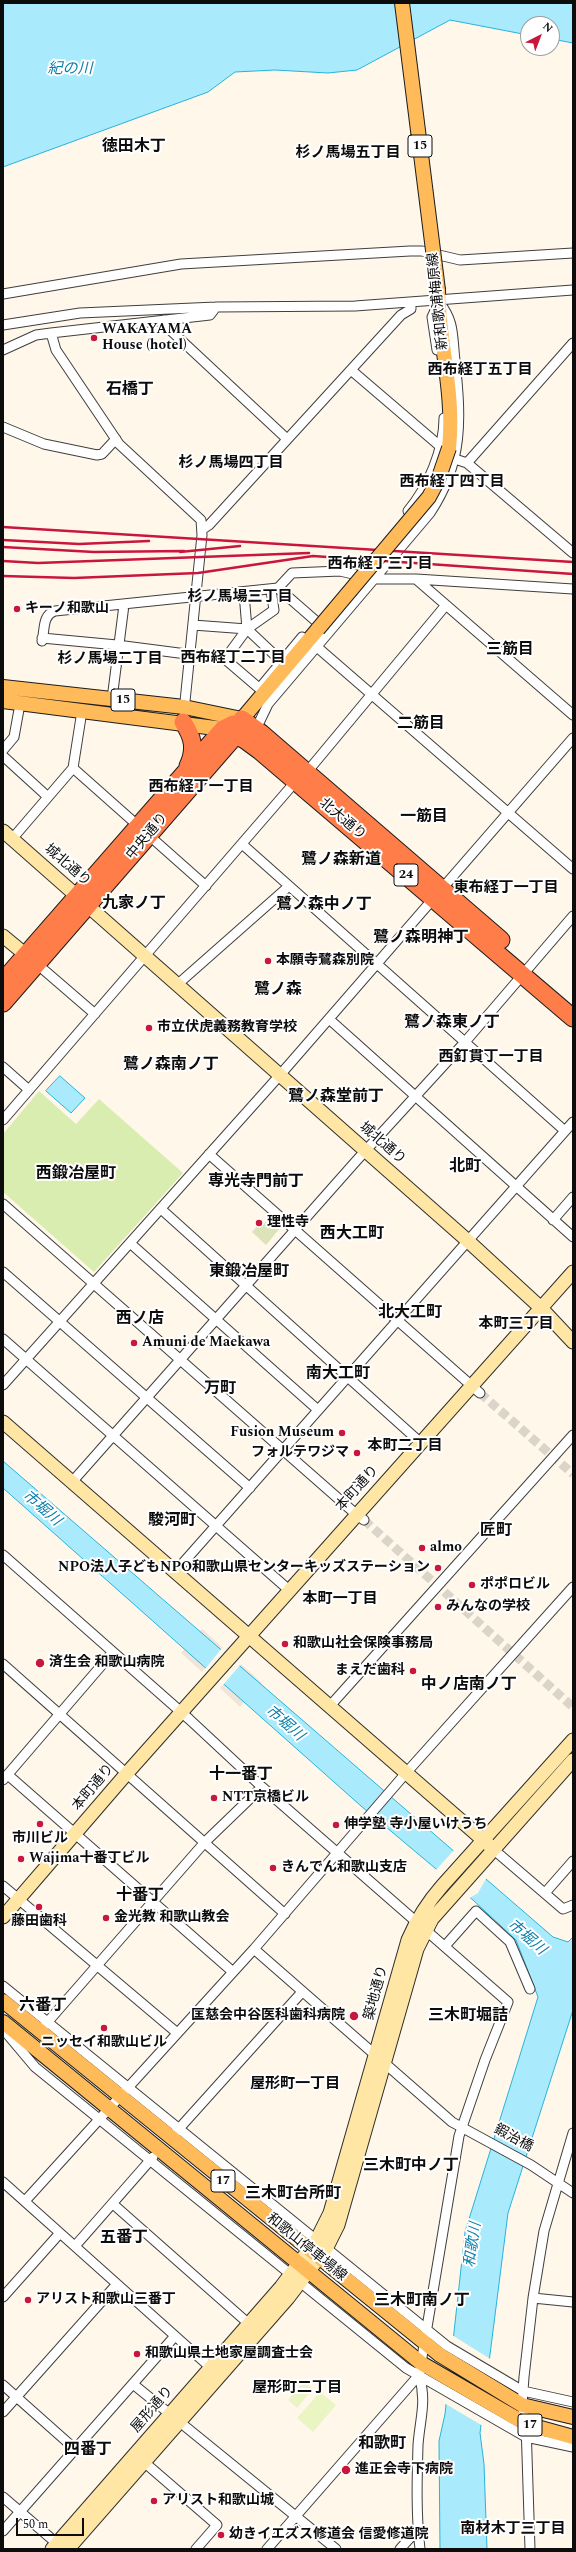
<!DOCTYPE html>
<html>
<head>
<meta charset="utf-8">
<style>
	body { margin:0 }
	#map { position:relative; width:576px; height:2552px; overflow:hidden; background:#fff7ea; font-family:Spectral,serif }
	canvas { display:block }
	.frame { position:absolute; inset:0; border:4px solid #0c0c0c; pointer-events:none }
	.north { position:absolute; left:520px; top:16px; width:40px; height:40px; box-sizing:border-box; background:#fff; border:1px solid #9e9e9e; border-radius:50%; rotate:42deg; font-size:11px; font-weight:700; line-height:16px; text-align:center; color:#0c0c0c }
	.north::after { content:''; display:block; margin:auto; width:14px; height:18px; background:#c9163d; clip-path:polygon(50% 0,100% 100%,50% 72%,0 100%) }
	.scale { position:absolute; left:16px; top:2518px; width:68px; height:18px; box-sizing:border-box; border:2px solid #0c0c0c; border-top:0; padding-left:5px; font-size:12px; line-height:14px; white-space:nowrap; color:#0c0c0c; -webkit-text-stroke:3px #fff; paint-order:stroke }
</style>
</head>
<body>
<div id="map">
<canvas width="576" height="2552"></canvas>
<div class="frame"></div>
<div class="north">N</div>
<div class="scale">50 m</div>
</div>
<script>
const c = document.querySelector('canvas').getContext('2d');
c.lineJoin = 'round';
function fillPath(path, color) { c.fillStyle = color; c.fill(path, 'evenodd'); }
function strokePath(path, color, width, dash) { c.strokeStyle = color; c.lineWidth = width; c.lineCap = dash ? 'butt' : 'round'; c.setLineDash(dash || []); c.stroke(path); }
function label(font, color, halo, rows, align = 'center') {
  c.font = font + ' Spectral,"Noto Sans JP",serif'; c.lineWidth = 4; c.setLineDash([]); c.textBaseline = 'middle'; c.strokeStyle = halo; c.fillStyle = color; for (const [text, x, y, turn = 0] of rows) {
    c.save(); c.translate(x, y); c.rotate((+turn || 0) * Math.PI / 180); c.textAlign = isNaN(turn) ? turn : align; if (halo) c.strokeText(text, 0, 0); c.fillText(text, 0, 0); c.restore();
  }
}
fillPath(new Path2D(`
	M39,1091L76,1124L99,1099L183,1173L94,1272L3,1192V1134Z`), '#daedb0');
fillPath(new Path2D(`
	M273,1219L281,1227L266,1245L252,1232L259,1224L262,1226L267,1220L270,1223Z`), '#dce3b9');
fillPath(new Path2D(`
	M304,2381L313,2389L297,2408L288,2400Z
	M320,2392L336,2405L313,2432L297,2418Z`), '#ebf4c3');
fillPath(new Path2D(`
	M202,1629L223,1648L202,1672L181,1653Z
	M241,1664L262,1683L240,1707L220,1688Z`), '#efe6d9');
const water = new Path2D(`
	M3,3H573V43L552,39V24H528V35L450,20L357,70L328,73L275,70L235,72L208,92L3,167Z
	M60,1076L85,1098L71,1113L46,1091Z
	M3,1461L553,1937L568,1942L573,1937V2010L508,2213L480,2433L484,2464L487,2549H440L439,2441L445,2414L465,2232L538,1997L516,1940L473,1900L361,1806L3,1488Z`);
fillPath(water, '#a9ebfd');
strokePath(water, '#28b2db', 1);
fillPath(new Path2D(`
	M222,1648L241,1664L223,1685L205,1669Z
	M455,1849L487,1877L478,1893L468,1899L435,1871Z
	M452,2335L492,2360L483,2426L444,2403Z`), '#fff7ea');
strokePath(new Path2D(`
	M480,1393L573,1474
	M364,1520L573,1707`), '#dbd4c9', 9, [9, 4.5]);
const street = new Path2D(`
	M3,294L181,264L410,251H422L460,260L573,253
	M437,306L432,317L437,350
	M164,320L167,327L287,439
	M3,325L80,313L216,307L355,306L573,290
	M3,350L36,335L51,333
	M351,370L455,459L467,463L573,553
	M3,427L44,444L97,455L102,454L116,439
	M467,463L573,343
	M408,511C428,487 444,450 444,418
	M203,529L209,525L401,315L411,309V302
	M416,579L573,715
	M278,588L292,573L340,571L374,579H416L573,589
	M193,625L247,629L244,593
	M247,629L281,661
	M42,638L117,645L225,659L260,689
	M42,641C45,630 42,615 55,611L278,588L325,629
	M317,647L573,869
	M225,659L247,629L274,610L271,590
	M263,684L302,637
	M112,699L124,605
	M184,711L202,535L201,520L119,444L56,350L51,333L210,315L216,307
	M256,729L268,704L430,513C464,462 461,418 455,360C452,336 455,322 439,302
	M3,750L14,737L20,704
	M3,756L48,797
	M73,768L206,886
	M307,772L446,605
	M12,839L73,768L82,711
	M242,844L565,1131
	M37,964L95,1014
	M178,984L289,886
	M329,1019L573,1237
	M3,1067L29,1090
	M3,1120L296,781
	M209,1154L480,1393
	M3,1204L357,1515L364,1520
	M161,1209L421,1443
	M553,1220L573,1197
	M130,1243L318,1410
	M3,1272L250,1488
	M3,1339L289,1590
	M3,1385L280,1075L573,738
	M72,1482L357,1160L465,1042L573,916
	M3,1555L189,1719L262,1787L508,2002L485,2060L459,2136L419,2375C427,2402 420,2418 418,2445C417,2479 416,2515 420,2549
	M175,1572L573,1122
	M3,1664L285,1914
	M329,1707L573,1435
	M8,1775L233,1972
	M3,1780L113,1652
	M493,1849L563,1909L573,1905
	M3,1886L176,2032
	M545,1893L573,1861
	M445,1946L476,1911L510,1942L530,1989
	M254,1949L452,2122L531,2165L573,2193
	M3,1986L447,2346L523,2391L573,2402
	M45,2025L205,1842L262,1787
	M3,2029L35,2067L406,2368L526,2437L573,2447
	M176,2132L302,1992
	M3,2182L60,2233L3,2297
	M25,2201L254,1949L406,1773L573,1587
	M113,2204L249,2324
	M60,2233L211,2368
	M75,2246L153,2157
	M533,2298L573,2302
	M133,2384L336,2549
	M3,2385L75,2449
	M3,2412L117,2284
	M144,2462L217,2525L196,2549
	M3,2497L61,2547
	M3,2531L175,2336
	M267,2549L419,2375
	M400,2549L418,2529
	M530,2549L526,2424L522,2405L524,2377L533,2298L544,2231L573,2133`);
const secondary = new Path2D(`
	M3,831L468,1241L541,1308L573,1342
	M3,936L26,955
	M3,1422L489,1845
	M3,1917L128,1772L573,1272
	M52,2549L281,2287L317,2239L330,2213L408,1940C417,1919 427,1903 442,1886L573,1740
	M68,2549L288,2298L327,2247L338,2225L417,1949L432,1919L573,1760`);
const primary = new Path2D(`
	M438,290C439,343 455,394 449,448
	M3,687L184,707L242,719L318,629
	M3,701L223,729
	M3,2001L440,2355L522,2405L573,2417
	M3,2022L421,2363L526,2424L573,2437`);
const highway = new Path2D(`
	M242,719L261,733L501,940
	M183,722C193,737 196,749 188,766
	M223,729L245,740L260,751L573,1018
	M3,981L223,729L233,724
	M3,1003L236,735L239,725`);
strokePath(street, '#3f3f3f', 11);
strokePath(secondary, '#2e2e2e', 15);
strokePath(primary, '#1d1d1d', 16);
strokePath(highway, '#1d1d1d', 19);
strokePath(street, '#fff', 9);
strokePath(secondary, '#ffe6a5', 13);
strokePath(primary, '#ffbb5a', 14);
strokePath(highway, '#ff7d48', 17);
strokePath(new Path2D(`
	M3,527L573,562
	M3,540L79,544L149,541
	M3,547L94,552L184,551
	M180,552L240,546
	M3,561L38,563L309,553
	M3,576L74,578L198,573L313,556L573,574`), '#c9163d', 2.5);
const primaryBridge = new Path2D(`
	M402,3L438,290
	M318,629L429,497L438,480L449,448`);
strokePath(primaryBridge, '#1d1d1d', 16, []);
strokePath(primaryBridge, '#ffbb5a', 14);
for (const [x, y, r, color] of [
	[94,338,4,"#c9163d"],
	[17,609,4,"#c9163d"],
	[268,961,4,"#c9163d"],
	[149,1028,4,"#c9163d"],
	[259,1223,4,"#c9163d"],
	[134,1343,4,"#c9163d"],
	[342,1433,4,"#c9163d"],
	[357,1453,4,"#c9163d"],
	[422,1548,4,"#c9163d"],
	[438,1568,4,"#c9163d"],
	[472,1585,4,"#c9163d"],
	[438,1607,4,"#c9163d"],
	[285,1644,4,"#c9163d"],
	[40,1663,5,"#c9163d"],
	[413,1671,4,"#c9163d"],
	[214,1798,4,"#c9163d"],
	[40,1824,4,"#c9163d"],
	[336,1825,4,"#c9163d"],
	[21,1859,4,"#c9163d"],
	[273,1868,4,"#c9163d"],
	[39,1907,4,"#c9163d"],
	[106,1918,4,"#c9163d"],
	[354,2016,5,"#c9163d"],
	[104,2028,4,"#c9163d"],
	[28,2300,4,"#c9163d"],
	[137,2354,4,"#c9163d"],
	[346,2470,5,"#c9163d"],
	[154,2501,4,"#c9163d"],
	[221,2535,4,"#c9163d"]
]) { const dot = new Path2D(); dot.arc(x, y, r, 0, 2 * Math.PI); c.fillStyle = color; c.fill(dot); strokePath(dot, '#fff', 1.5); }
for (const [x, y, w] of [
	[420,146,24],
	[123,700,24],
	[406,875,24],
	[223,2181,24],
	[530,2425,24]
]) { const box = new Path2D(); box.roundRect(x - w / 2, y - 11, w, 22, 3); c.fillStyle = '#fff'; c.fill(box); strokePath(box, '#0c0c0c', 1); }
label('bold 13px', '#0c0c0c', null, [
	["15",420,146],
	["15",123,700],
	["24",406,875],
	["17",223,2181],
	["17",530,2425]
]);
label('14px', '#0c0c0c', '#fff', [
	["新和歌浦梅原線",439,301,-96],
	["北大通り",342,820,40],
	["中央通り",148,837,-50],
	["城北通り",67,866,41],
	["城北通り",382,1144,41],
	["本町通り",358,1489,-48],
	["本町通り",94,1788,-50],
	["築地通り",377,1993,-75],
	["鍜治橋",513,2139,28],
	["和歌山停車場線",306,2248,39],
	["屋形通り",153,2410,-49]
]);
label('bold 14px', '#0c0c0c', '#fff', [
	["WAKAYAMA",102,330],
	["House (hotel)",102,346],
	["キーノ和歌山",25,609],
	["本願寺鷺森別院",276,961],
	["市立伏虎義務教育学校",157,1028],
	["理性寺",267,1223],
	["Amuni de Maekawa",142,1343],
	["Fusion Museum",334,1433,"right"],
	["フォルテワジマ",349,1453,"right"],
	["almo",430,1548],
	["NPO法人子どもNPO和歌山県センターキッズステーション",430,1568,"right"],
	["ポポロビル",480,1585],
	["みんなの学校",446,1607],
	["和歌山社会保険事務局",293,1644],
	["済生会 和歌山病院",49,1663],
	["まえだ歯科",405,1671,"right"],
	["NTT京橋ビル",222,1798],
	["伸学塾 寺小屋いけうち",344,1825],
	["市川ビル",40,1839,"center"],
	["Wajima十番丁ビル",29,1859],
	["きんでん和歌山支店",281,1868],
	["金光教 和歌山教会",114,1918],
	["藤田歯科",39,1922,"center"],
	["匡慈会中谷医科歯科病院",345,2016,"right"],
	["ニッセイ和歌山ビル",104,2043,"center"],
	["アリスト和歌山三番丁",36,2300],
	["和歌山県土地家屋調査士会",145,2354],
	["進正会寺下病院",355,2470],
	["アリスト和歌山城",162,2501],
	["幼きイエズス修道会 信愛修道院",229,2535]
], 'left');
label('italic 15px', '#097ea9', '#fff', [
	["紀の川",70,70],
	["市堀川",41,1509,41],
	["市堀川",284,1724,41],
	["市堀川",526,1938,41],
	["和歌川",474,2245,-82]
]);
label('bold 15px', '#0c0c0c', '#fff', [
	["杉ノ馬場五丁目",348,154],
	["西布経丁五丁目",480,371],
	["杉ノ馬場四丁目",231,464],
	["西布経丁四丁目",452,483],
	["西布経丁三丁目",380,565],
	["杉ノ馬場三丁目",240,598],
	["西布経丁二丁目",233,659],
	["杉ノ馬場二丁目",110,660],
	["西布経丁一丁目",201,788],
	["東布経丁一丁目",506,889],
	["西釘貫丁一丁目",491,1058],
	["本町三丁目",516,1325],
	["本町二丁目",405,1447],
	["本町一丁目",340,1600],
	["屋形町一丁目",295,2085],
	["屋形町二丁目",297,2389],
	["南材木丁三丁目",513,2530]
]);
label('bold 16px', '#0c0c0c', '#fff', [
	["徳田木丁",134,148],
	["石橋丁",130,391],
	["三筋目",510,651],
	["二筋目",421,725],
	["一筋目",424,818],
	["鷺ノ森新道",341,861],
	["九家ノ丁",134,905],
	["鷺ノ森中ノ丁",324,906],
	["鷺ノ森明神丁",421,939],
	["鷺ノ森",278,991],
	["鷺ノ森東ノ丁",452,1024],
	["鷺ノ森南ノ丁",171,1066],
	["鷺ノ森堂前丁",336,1098],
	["北町",465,1168],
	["西鍛冶屋町",76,1175],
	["専光寺門前丁",256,1183],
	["西大工町",352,1235],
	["東鍛冶屋町",249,1273],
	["北大工町",410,1314],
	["西ノ店",140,1320],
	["南大工町",338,1375],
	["万町",220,1390],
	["駿河町",172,1522],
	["匠町",496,1532],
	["中ノ店南ノ丁",469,1686],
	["十一番丁",241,1776],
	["十番丁",140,1897],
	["六番丁",43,2007],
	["三木町堀詰",468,2017],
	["三木町中ノ丁",411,2167],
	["三木町台所町",293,2195],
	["五番丁",124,2239],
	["三木町南ノ丁",422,2302],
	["和歌町",382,2445],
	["四番丁",88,2451]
]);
</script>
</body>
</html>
